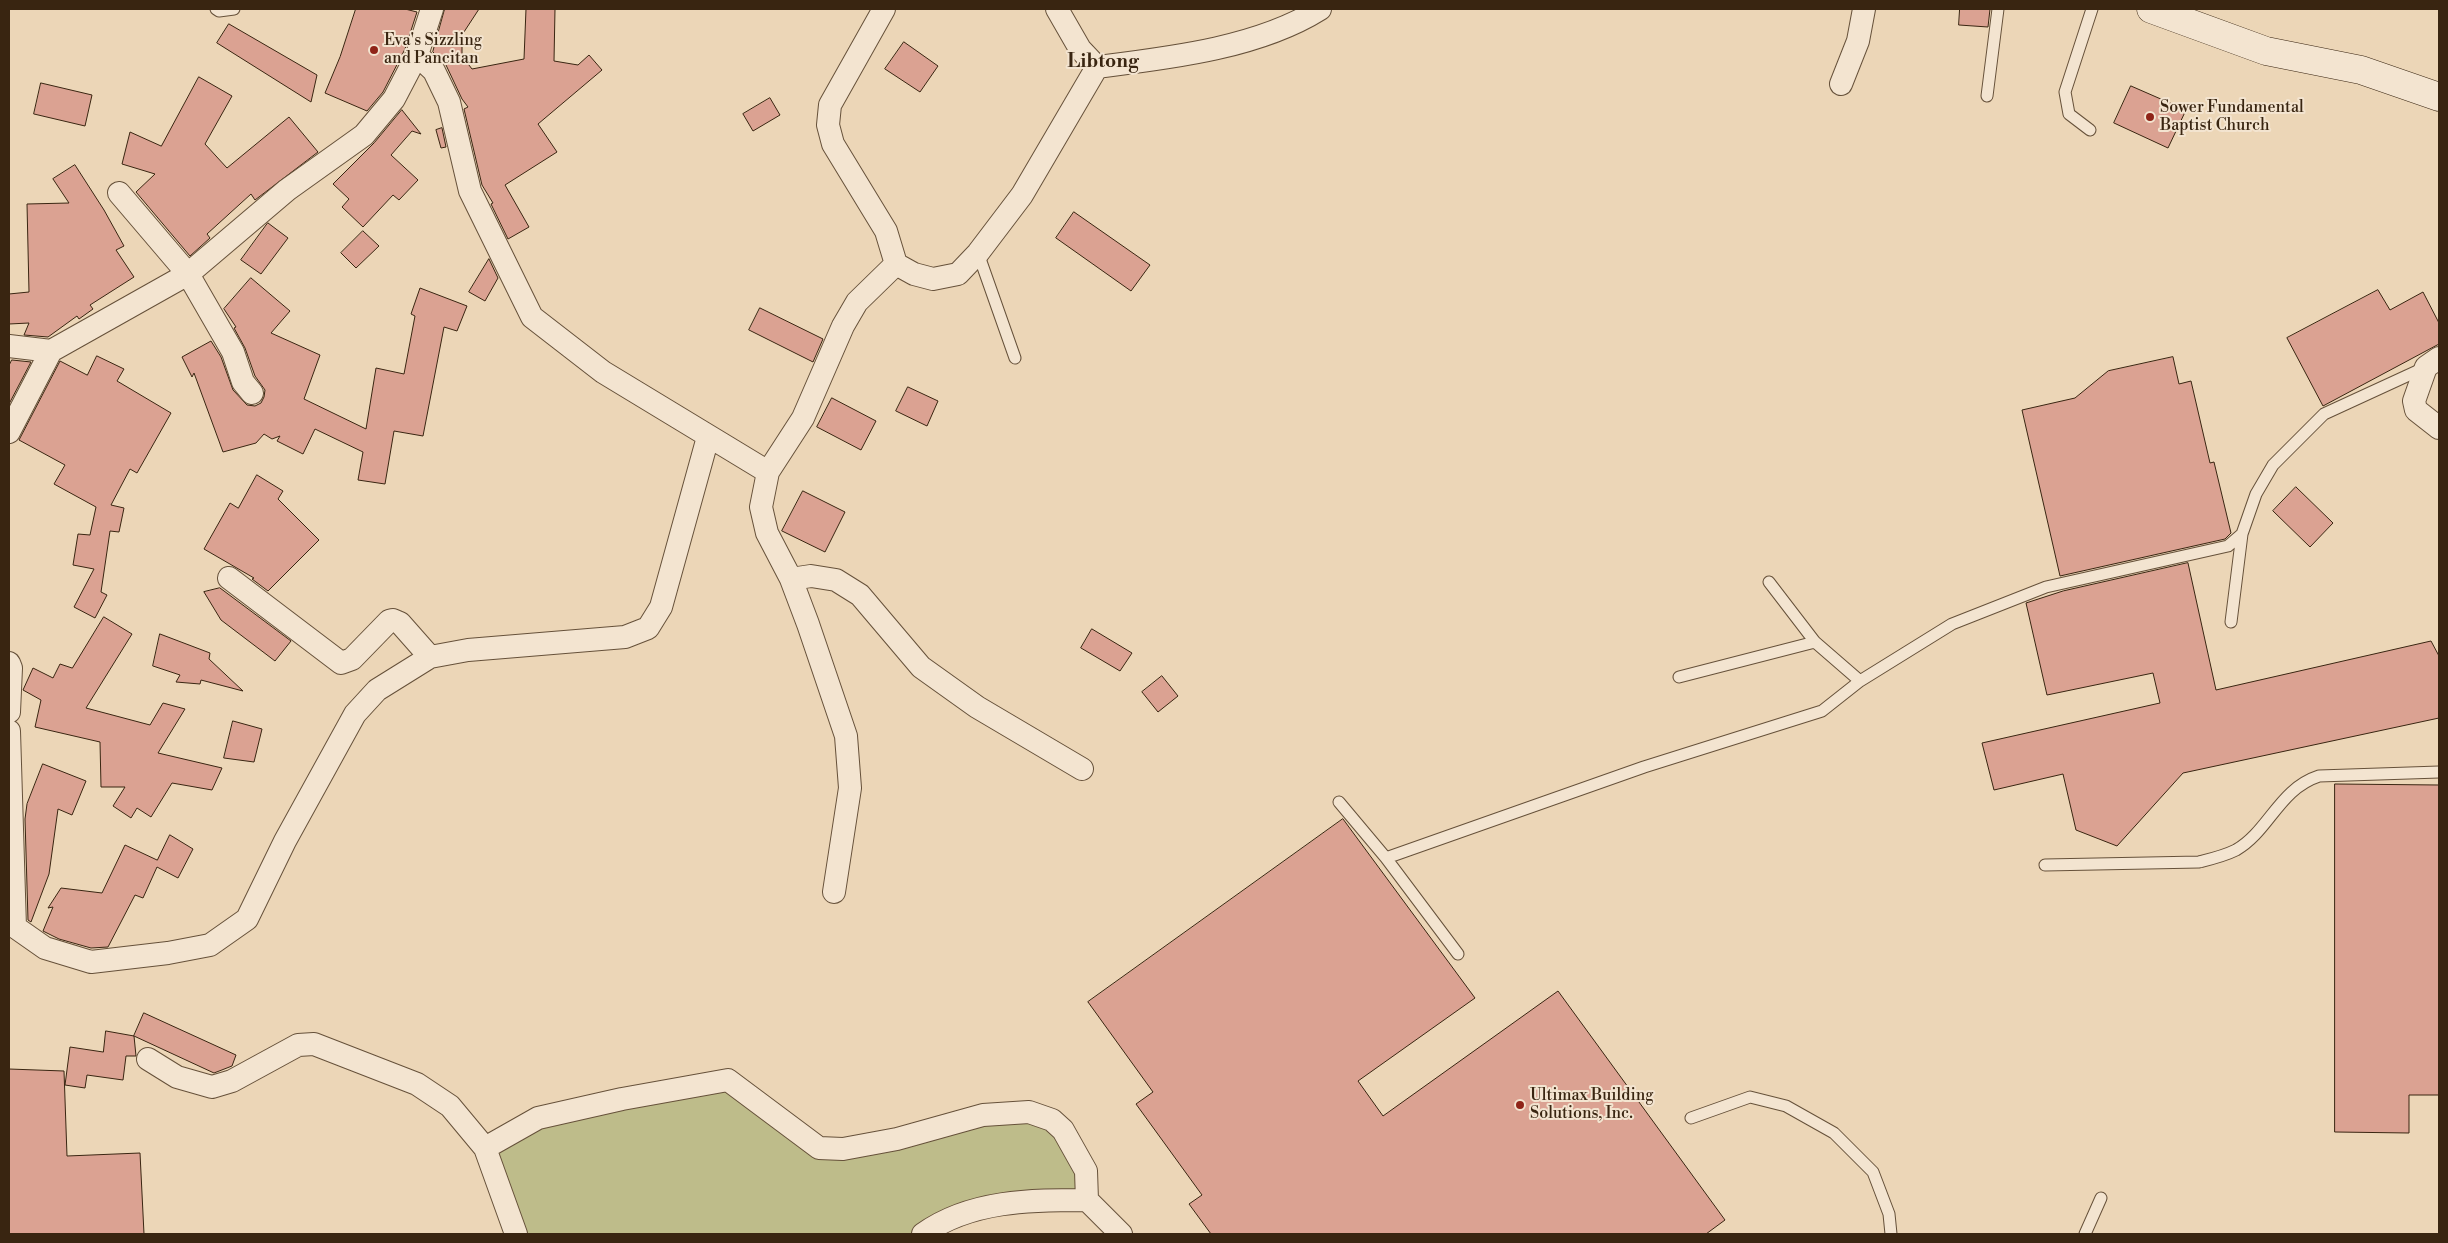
<!DOCTYPE html>
<html>
<head>
<meta charset="utf-8">
<style>
	body { margin:0 }
	#map { position:relative; width:2448px; height:1243px; overflow:hidden; background:#ecd6b7; font-family:"Libre Bodoni",serif }
	canvas { display:block }
	.frame { position:absolute; inset:0; border:10px solid #392511; pointer-events:none }
</style>
</head>
<body>
<div id="map">
<canvas width="2448" height="1243"></canvas>
<div class="frame"></div>
</div>
<script>
const c = document.querySelector('canvas').getContext('2d');
c.lineJoin = 'round';
function fillPath(path, color) { c.fillStyle = color; c.fill(path, 'evenodd'); }
function strokePath(path, color, width, dash) { c.strokeStyle = color; c.lineWidth = width; c.lineCap = dash ? 'butt' : 'round'; c.setLineDash(dash || []); c.stroke(path); }
function label(font, color, halo, rows, align = 'center') {
  c.font = font + ' "Libre Bodoni",serif'; c.lineWidth = 4; c.setLineDash([]); c.textBaseline = 'middle'; c.strokeStyle = halo; c.fillStyle = color; for (const [text, x, y, turn = 0] of rows) {
    c.save(); c.translate(x, y); c.rotate((+turn || 0) * Math.PI / 180); c.textAlign = isNaN(turn) ? turn : align; if (halo) c.strokeText(text, 0, 0); c.fillText(text, 0, 0); c.restore();
  }
}
fillPath(new Path2D(`
	M728,1080L819,1148L983,1115L1052,1120L1087,1200H1026L923,1234H516L485,1148L538,1118Z`), '#bebc8a');
const building = new Path2D(`
	M356,9H405L417,12L405,49L383,92L367,111L325,93L340,57Z
	M445,9H479L462,35V56L472,69L524,59L526,9H555L554,61L578,65L589,55L602,70L538,124L557,152L505,185L529,227L508,239L491,204L493,203L482,185L464,109L468,107L462,99L446,65L433,52Z
	M1960,9H1990L1988,27L1959,25Z
	M229,24L317,75L311,102L217,43Z
	M904,42L938,66L920,92L885,69Z
	M199,77L232,96L205,144L227,168L289,117L318,152L255,200L251,194L207,234L210,238L190,256L136,192L155,174L122,164L130,132L161,146Z
	M41,83L92,95L85,126L34,114Z
	M2131,86L2186,110L2168,148L2114,123Z
	M770,98L780,115L753,131L743,114Z
	M402,110L421,134L412,131L391,155L418,180L399,200L393,195L363,227L342,207L349,199L333,184L374,143Z
	M442,128L446,147L441,148L436,130Z
	M75,165L104,210L124,246L116,250L134,277L90,305L93,309L79,319L77,316L48,337L24,335L29,323L9,324V294L29,292L27,204L69,203L53,179Z
	M1074,212L1150,265L1131,291L1056,238Z
	M268,223L288,238L261,274L241,260Z
	M363,231L379,246L356,268L341,253Z
	M489,259L498,278L485,301L469,292Z
	M251,278L290,311L271,333L320,355L304,399L366,429L376,368L404,374L415,316L411,314L420,288L467,306L457,331L444,327L423,436L394,431L385,484L358,480L363,452L315,429L303,454L277,441L280,436L272,439L264,434L256,443L223,452L194,373L192,377L182,357L211,341L221,357L233,390L247,405L255,406L261,403L264,397L265,390L255,376L245,348L234,328L236,327L224,309Z
	M2378,290L2390,310L2423,292L2439,323V344L2323,406L2287,338Z
	M760,308L823,339L813,362L749,330Z
	M97,356L124,369L117,381L171,413L137,473L130,469L111,505L124,508L119,532L110,531L101,592L107,595L95,618L74,607L94,569L73,565L78,534L90,535L96,507L54,484L65,465L19,440L60,361L87,375Z
	M2173,357L2179,384L2191,381L2210,463L2214,462L2231,533L2225,539L2060,576L2022,410L2075,398L2108,371Z
	M12,360L31,362L9,404V366Z
	M908,387L938,401L927,426L896,411Z
	M832,398L876,421L861,450L817,427Z
	M257,475L283,491L278,499L319,540L268,591L252,579L254,578L204,549L230,503L238,508Z
	M2296,487L2333,523L2310,547L2273,511Z
	M803,491L845,512L825,552L782,531Z
	M2188,563L2216,690L2431,641L2439,656V718L2183,773L2117,846L2076,830L2063,774L1994,790L1982,743L2160,703L2153,673L2047,695L2026,603L2063,591Z
	M220,588L291,641L275,661L221,620L204,592Z
	M104,617L132,634L86,708L150,725L163,703L185,709L158,753L222,768L212,790L172,783L151,817L137,808L131,818L113,806L125,787H101L100,742L35,727L41,700L23,690L33,668L53,678L60,664L72,668Z
	M1092,629L1132,653L1120,671L1081,648Z
	M160,634L210,653L209,659L243,691L201,680L200,684L176,682L180,675L153,666Z
	M1162,676L1178,696L1158,712L1142,692Z
	M233,721L262,729L254,762L224,758Z
	M43,764L86,781L72,815L58,809L49,874L31,922L28,920L25,819L27,804Z
	M2335,784L2439,785V1095H2409V1133L2335,1132Z
	M1343,819L1475,998L1358,1081L1383,1116L1558,991L1725,1220L1706,1234H1211L1189,1204L1202,1195L1136,1104L1153,1092L1088,1002Z
	M170,835L193,849L178,878L157,867L143,898L135,895L108,947L91,948L59,939L43,931L53,907L48,908L61,888L102,893L125,845L157,860Z
	M144,1013L236,1055L232,1066L214,1073L134,1036Z
	M106,1031L134,1036L136,1056H126L123,1080L87,1075L85,1088L65,1085L70,1047L103,1052Z
	M9,1069L64,1071L67,1156L140,1153L144,1234H9Z`);
fillPath(building, '#dba292');
strokePath(building, '#392511', 1);
const lane = new Path2D(`
	M216,9L219,11L234,9
	M1987,96L1998,9
	M2090,130L2069,114L2065,92L2092,9
	M978,253L1015,358
	M1769,582L1815,642L1860,681
	M2231,622L2242,534L2256,494L2273,465L2324,414L2424,368
	M1679,677L1815,642
	M1339,802L1386,858L1458,954
	M1386,858L1644,767L1822,711L1860,681L1952,624L2046,587L2228,546L2242,534
	M2045,865L2199,862C2211,859 2224,856 2236,850C2269,831 2279,789 2319,776L2439,772
	M1691,1118L1750,1097L1786,1106L1834,1133L1873,1172L1889,1214L1891,1234
	M2085,1234L2101,1198`);
const street = new Path2D(`
	M884,9L830,105L828,125L833,144L886,231L896,264L914,274L933,279L958,274L978,253L1022,195L1097,67
	M1057,9L1080,49L1097,67
	M417,55L432,9
	M1097,67C1169,58 1258,48 1320,9
	M1841,84L1858,41L1864,9
	M119,193L188,274L233,352L243,382L252,393
	M9,346L51,351
	M2439,358L2426,367L2414,401L2416,410L2439,428
	M9,432L51,351L188,274L287,190L364,135L394,99L417,55L434,71L449,102L470,191L532,317L603,372L768,472
	M229,578L341,663L352,659L389,621L393,620L400,623L430,657
	M791,579L811,576L836,580L860,595L921,667L977,707L1082,769
	M9,663L11,668L9,712
	M9,731L15,927L45,948L91,962L168,953L210,945L247,919L285,841L355,714L377,690L430,657L468,650L625,637L648,628L661,607L708,437
	M834,892L850,788L846,736L808,624L791,579L767,533L761,507L768,472L803,418L843,326L857,302L896,264
	M148,1059L177,1077L212,1087L232,1081L298,1045L314,1044L417,1084L450,1106L485,1148L516,1234
	M485,1148L538,1118L622,1099L728,1080L819,1148L843,1149L897,1139L983,1115L1029,1112L1052,1120L1063,1130L1086,1171L1087,1200
	M1087,1200L1121,1234
	M923,1234C971,1200 1031,1200 1087,1200`);
const secondary = new Path2D(`
	M2151,9L2266,51L2361,70L2439,97`);
strokePath(lane, '#66513a', 13);
strokePath(street, '#66513a', 24);
strokePath(secondary, '#392511', 29);
strokePath(lane, '#f3e4d0', 11);
strokePath(street, '#f3e4d0', 22);
strokePath(secondary, '#f3e4d0', 28);
for (const [x, y, r, color] of [
	[374,50,5,"#8f2418"],
	[2150,117,5,"#8f2418"],
	[1520,1105,5,"#8f2418"]
]) { const dot = new Path2D(); dot.arc(x, y, r, 0, 2 * Math.PI); c.fillStyle = color; c.fill(dot); strokePath(dot, '#f3e4d0', 2); }
label('16px', '#392511', '#f3e4d0', [
	["Eva's Sizzling",384,41],
	["and Pancitan",384,59],
	["Sower Fundamental",2160,108],
	["Baptist Church",2160,126],
	["Ultimax Building",1530,1096],
	["Solutions, Inc.",1530,1114]
], 'left');
label('bold 19px', '#392511', '#f3e4d0', [
	["Libtong",1103,62]
]);
</script>
</body>
</html>
